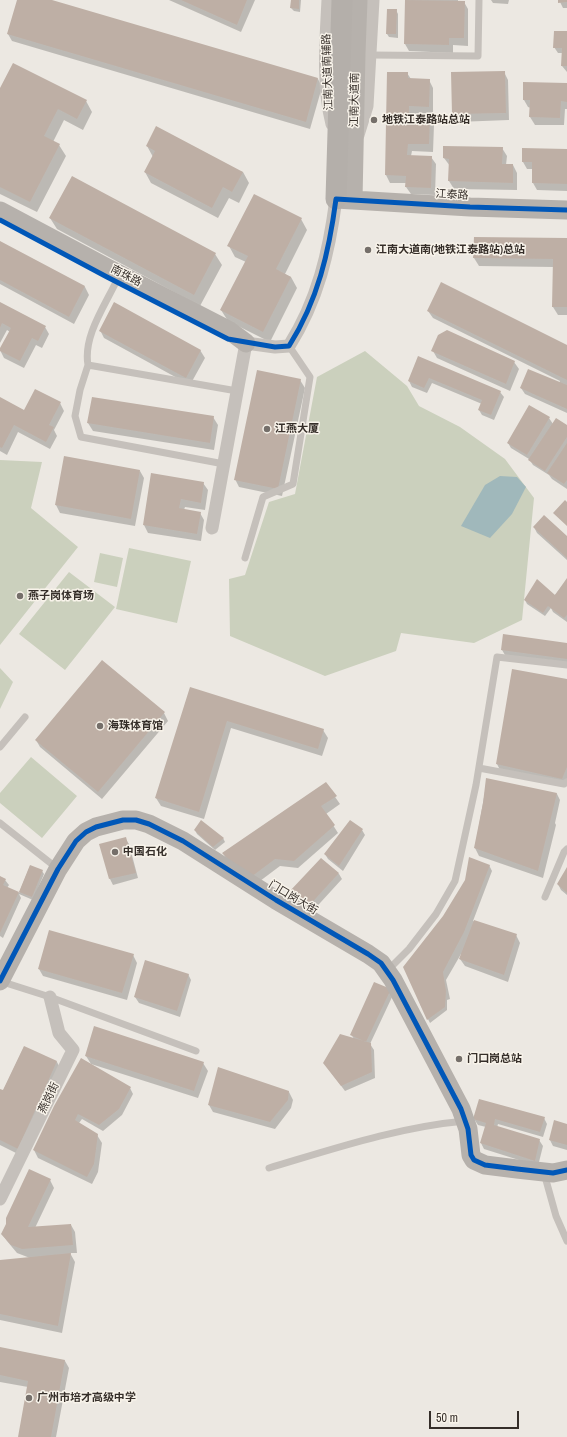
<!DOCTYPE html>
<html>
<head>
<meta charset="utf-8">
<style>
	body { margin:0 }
	#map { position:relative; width:567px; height:1437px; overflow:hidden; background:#ece8e2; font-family:"Archivo Narrow",sans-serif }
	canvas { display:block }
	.scale { position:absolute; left:429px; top:1411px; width:90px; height:18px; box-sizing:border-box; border:2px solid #352e29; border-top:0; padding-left:5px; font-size:12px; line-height:14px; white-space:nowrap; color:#352e29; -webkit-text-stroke:3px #f8f3ea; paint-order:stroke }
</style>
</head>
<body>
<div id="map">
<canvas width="567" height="1437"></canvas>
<div class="scale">50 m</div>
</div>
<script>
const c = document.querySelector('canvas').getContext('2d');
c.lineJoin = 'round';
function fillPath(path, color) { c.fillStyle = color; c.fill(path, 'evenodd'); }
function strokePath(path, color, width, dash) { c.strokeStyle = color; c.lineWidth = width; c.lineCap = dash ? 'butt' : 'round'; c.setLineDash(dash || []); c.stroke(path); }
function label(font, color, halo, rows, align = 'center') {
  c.font = font + ' "Archivo Narrow","Noto Sans SC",sans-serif'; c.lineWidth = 3; c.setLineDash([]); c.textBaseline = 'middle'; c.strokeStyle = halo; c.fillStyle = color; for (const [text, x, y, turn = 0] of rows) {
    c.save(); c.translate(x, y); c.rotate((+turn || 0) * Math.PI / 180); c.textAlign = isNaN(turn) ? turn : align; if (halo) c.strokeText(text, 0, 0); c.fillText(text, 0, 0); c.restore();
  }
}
fillPath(new Path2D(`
	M365,351L407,386L419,406L460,427L505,459L534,498L522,620L474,643L401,633L396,651L325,676L230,636L229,579L245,575L269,502L295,494L317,377Z
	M0,460L42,462L31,508L78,547L0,645Z
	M129,548L191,561L177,623L116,609Z
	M100,553L123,558L117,587L94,582Z
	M69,572L115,607L65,670L19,634Z
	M0,668L13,682L0,709Z
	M31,757L77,796L42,838L0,803V793Z`), '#cbd0bd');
fillPath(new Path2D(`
	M500,476L517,477L526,487L512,514L490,538L461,526L485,485Z`), '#a0b8bb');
fillPath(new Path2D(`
	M18,0H49L318,79L322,87L310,129L12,41L8,34Z
	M169,0H255L241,32Z
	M292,0H301L300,12L294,11L291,8Z
	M406,0H458V2H464L468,9V46L453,45V53L409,51L405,44Z
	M491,0H509L508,4L493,3Z
	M559,0H567V8H563Z
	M396,10L398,14V38L389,37L387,34Z
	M567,32V72L562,66L563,53H558L554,47Z
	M504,72L508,80L509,120L457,122L453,114Z
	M407,73L411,79L429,80L433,88V114H413V117H429L434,125L433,152L412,151L411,156L431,157L436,164L435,195L411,194L406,187L407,183H390L386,175Z
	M567,85V109H565L564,125H535L530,117L531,108L528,107L524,100Z
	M0,91L86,101L92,112L83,130L64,120L53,142L59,145L66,156L37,212L0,194Z
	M147,146L243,172L249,183L239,203L229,198L218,218L151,183L145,172L153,157Z
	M502,148L507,156L506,165H513L517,173V190L454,189L449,181L450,166L444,158Z
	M567,150V191L537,190L533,183V169H527L523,162Z
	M50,218L215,254L222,265L200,306L57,229Z
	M301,219L307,230L285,274L291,277L297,288L270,342L228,321L221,310L246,262L235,257L229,246Z
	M567,239V315H558L553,307V267L479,266L474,258Z
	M0,242L85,287L89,295L74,324L0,284Z
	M0,303L45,327L49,334L42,348L36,345L24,368L4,358L0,350L10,332L7,330L0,343Z
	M428,311L567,346V413L525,394L521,388L559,383L560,381L433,318Z
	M100,330L200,350L205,358L190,385L104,338Z
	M433,351L514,362L519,369L510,391L437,358Z
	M419,358L500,392L504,397L494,420L482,415L479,410L482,404L432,383L427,393L412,387L409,381Z
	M300,380L305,388L282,496L239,487L235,479Z
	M0,398L25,411L60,403L64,411L54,430L57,436L50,449L18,432L7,455L0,451Z
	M213,417L218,425L214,450L93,431L88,423Z
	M549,418L553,424L567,426V489L552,479L549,475L533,465L529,459L511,448L508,443Z
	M140,471L144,478L135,526L60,513L56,505Z
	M152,474L203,483L208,490L205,510L185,507L184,510L200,513L204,520L201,541L148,533L144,525Z
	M534,527L567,538V560L537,533Z
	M567,580V622L553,612L551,608L545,616L527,604L525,600L554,596Z
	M567,644V664L505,655L502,650Z
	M102,661L164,713L168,721L102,799L40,747L36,740Z
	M567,680V780L565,785L501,772L497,764Z
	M190,689L323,730L328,738L322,756L231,728L204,819L161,806L156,798Z
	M487,780L557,794L560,800L555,823L556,825L543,878L479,856L475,848Z
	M326,784L340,804L326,814L338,833L298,868L280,866L256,884L227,860L223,853Z
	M195,830L223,838L225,842L215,850L197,834Z
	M362,830L365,835L343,871L328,859L325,854Z
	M125,838L129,844L138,878L113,885L110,879L100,845Z
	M321,859L339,874L342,879L310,914L293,898L290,892Z
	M489,865L492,871L473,921L516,935L520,943L508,982L465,966L460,959L462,954H461L446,980L450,999L447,1000V1010L430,1023L420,1004Z
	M30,866L42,871L44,874L33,900L19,894L21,898L3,938L0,936V877L5,880L9,885L7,888L19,893Z
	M567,869V895L561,890L558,884Z
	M133,955L137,963L127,1000L43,976L39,969Z
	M188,974L191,980L180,1017L139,1003L135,997Z
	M375,983L393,995L370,1044L374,1050L375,1078L345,1091L324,1063L354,1039L351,1034Z
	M24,1047L57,1062L61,1070L22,1156L0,1145V1090L3,1091Z
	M86,1056L203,1063L208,1071L198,1098L91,1064Z
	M130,1088L133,1094L122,1115L103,1131L82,1119L79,1123L97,1135L102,1143L98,1172L92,1184L38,1158L34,1150L55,1107Z
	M289,1092L293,1100L291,1108L275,1129L213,1112L209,1105Z
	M544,1118L547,1124L543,1137L498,1124L497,1128L539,1140L543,1146L538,1166L484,1149L481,1143L486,1127L478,1125L474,1119Z
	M567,1125V1150L553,1146L550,1140Z
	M50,1180L54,1188L35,1228L71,1225L75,1232L77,1253H70L75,1262L62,1333L0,1320V1261L30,1258L17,1253L7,1241L2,1234Z
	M0,1348L65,1361L69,1368L56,1437H19L28,1387L0,1382Z`), '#0003');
fillPath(new Path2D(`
	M17,0H52L318,78L306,122L7,34Z
	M181,0H247L237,25Z
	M291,0H299V9L290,8Z
	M405,0L465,1L464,38H449V45L404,44Z
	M558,0H567V2L558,3Z
	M387,9H397L396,34H386Z
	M554,31H567V66H561L562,48H553Z
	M13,63L87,100L77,119L58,109L44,136L60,144L30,202L0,187V88Z
	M505,71L506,113L452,114L451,72Z
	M387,72H408V78L430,79L429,107L409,106V115L430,116L429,144H408L407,155L432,156L431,188L405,187L406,176L385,175Z
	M523,82L567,83V102L561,101L560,118L529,117L530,100H523Z
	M156,126L243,172L232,192L223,187L212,208L144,172L155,151L146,146Z
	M443,146L503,147L502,164H513V183L448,181L449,159L443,158Z
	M522,148L567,149V184L532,183V162H522Z
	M72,176L216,253L194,295L49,218Z
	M254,194L302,218L276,269L291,277L263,332L220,310L248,256L227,246Z
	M474,237L567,238V307H552L553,259L473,258Z
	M0,241L85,286L69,317L0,280Z
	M441,282L567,345V380L427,311Z
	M0,302L46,326L38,341L32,338L20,361L0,351V348L11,328L2,323L0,328Z
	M114,302L201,350L186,378L99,331Z
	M447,330L515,361L506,384L431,351L438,335Z
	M418,356L501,391L491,415L478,410L482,400L429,378L424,388L408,381Z
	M528,369L567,385V409L520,388Z
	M257,370L301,379L278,489L234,480Z
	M35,389L61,402L49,425L54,427L46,442L14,425L2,448L0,447V397L24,410Z
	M92,397L214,416L210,443L87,423Z
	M529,405L550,417L527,455L507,443Z
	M556,418L567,425V437L545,471L528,460Z
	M567,443V480L564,484L547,473Z
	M64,456L140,470L131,519L55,505Z
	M151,473L204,482L201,503L181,499L179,508L201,512L197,534L143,525Z
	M565,500L567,502V526L553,513Z
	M544,515L567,536V558L533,527Z
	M567,578V615L564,618L548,606L543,613L524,600L537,579L555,595Z
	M503,634L567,643V659L501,650Z
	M102,660L165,712L98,792L35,740Z
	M512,669L567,679V767L562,779L496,764Z
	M190,687L324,729L318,749L227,721L199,812L155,798Z
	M486,778L557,793L538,871L474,848L483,803Z
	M326,782L337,796L321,806L335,825L294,861L275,859L251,877L233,864L222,853Z
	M201,820L224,838L213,847L194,830Z
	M350,820L363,829L339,866L324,854Z
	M126,837L136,873L109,879L99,844Z
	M469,857L490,865L464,932L443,972L446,991L445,1007L427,1020L403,967L443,916L465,880Z
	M321,858L339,873L306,909L289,892Z
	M30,865L43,870L32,897L19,892Z
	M567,867V893L557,884Z
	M0,876L6,879L3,885L19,892L0,933Z
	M474,920L517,934L504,975L459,959Z
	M49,930L134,954L122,993L38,969Z
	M145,960L189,974L177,1011L134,997Z
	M374,982L391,989L366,1042L350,1035Z
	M94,1026L204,1062L194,1091L85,1056Z
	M340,1034L371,1043L372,1072L341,1086L323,1063Z
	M24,1046L57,1061L18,1149L0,1140V1089L3,1090Z
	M81,1058L131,1087L119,1109L99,1125L78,1114L75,1120L98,1134L94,1164L87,1177L33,1150L54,1106Z
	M218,1067L289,1091L288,1100L270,1122L208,1105Z
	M479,1099L545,1117L540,1132L495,1119L494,1125L540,1139L535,1161L480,1143L486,1123L473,1119Z
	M554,1120L567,1124V1145L549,1140Z
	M29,1169L51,1179L28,1227L71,1224L73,1245L22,1249L11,1245L1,1234L6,1224V1218Z
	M71,1253L58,1326L0,1314V1260Z
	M0,1347L65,1360L51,1437H18L28,1381L0,1375Z`), '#beafa5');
strokePath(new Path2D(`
	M371,55L478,56L479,0
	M116,282C104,307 83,337 88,365L237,391
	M88,365L80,390L75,416L81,437L224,464
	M245,558L263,497L293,484L310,377L289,346
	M0,747L25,717
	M479,768L564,784L567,782
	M0,823L58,869
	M545,897L564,852L567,849
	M387,971L409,949L436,914L455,881L476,785L497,657L567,665
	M0,981L50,997L196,1051
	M269,1168C333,1149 398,1127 465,1121
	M544,1173L556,1216L567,1241`), '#c5c0bb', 7);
strokePath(new Path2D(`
	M328,0C326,39 322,86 332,124
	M358,135L367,106L373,0
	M212,528L246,343L275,347L289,346C318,300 329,252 336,199
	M0,1199L73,1050L59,1033L50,997`), '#c5c0bb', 13);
strokePath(new Path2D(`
	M336,199L470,207L567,210
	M353,200L356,53L358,0
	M0,211L109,269L230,331L246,343
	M0,981L58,869L76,841L86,832L96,827L123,820H136L149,824L183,841L276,900L368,954L381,963L393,980L461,1109L468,1129L471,1155L474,1160L485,1165L517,1169L553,1173L567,1170`), '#b6b1ac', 19);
strokePath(new Path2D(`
	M336,199L342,0`), '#b4afaa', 21);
strokePath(new Path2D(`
	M0,220L107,277L228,339L275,347L289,346C318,300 329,252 336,199L470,207L567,210
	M0,981L58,869L76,841L86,832L96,827L123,820H136L149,824L183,841L276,900L368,954L381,963L393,980L461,1109L468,1129L471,1155L474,1160L485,1165L517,1169L553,1173L567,1170`), '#0057b8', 5);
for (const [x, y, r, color] of [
	[374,120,4,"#756f6a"],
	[368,250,4,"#756f6a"],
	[267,429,4,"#756f6a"],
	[20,596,4,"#756f6a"],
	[100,726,4,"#756f6a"],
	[115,852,4,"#756f6a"],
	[459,1059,4,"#756f6a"],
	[29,1398,4,"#756f6a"]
]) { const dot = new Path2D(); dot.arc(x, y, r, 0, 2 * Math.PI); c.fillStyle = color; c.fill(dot); strokePath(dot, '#f8f3ea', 1.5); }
label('11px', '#352e29', '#f8f3ea', [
	["江南大道南辅路",328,72,-92],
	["江南大道南",355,100,-89],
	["江泰路",452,195,3],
	["南珠路",126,276,27],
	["门口岗大街",293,898,31],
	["燕岗街",49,1098,-64]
]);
label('bold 11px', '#352e29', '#f8f3ea', [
	["地铁江泰路站总站",382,120],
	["江南大道南(地铁江泰路站)总站",376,250],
	["江燕大厦",275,429],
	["燕子岗体育场",28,596],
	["海珠体育馆",108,726],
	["中国石化",123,852],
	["门口岗总站",467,1059],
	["广州市培才高级中学",37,1398]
], 'left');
</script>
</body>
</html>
